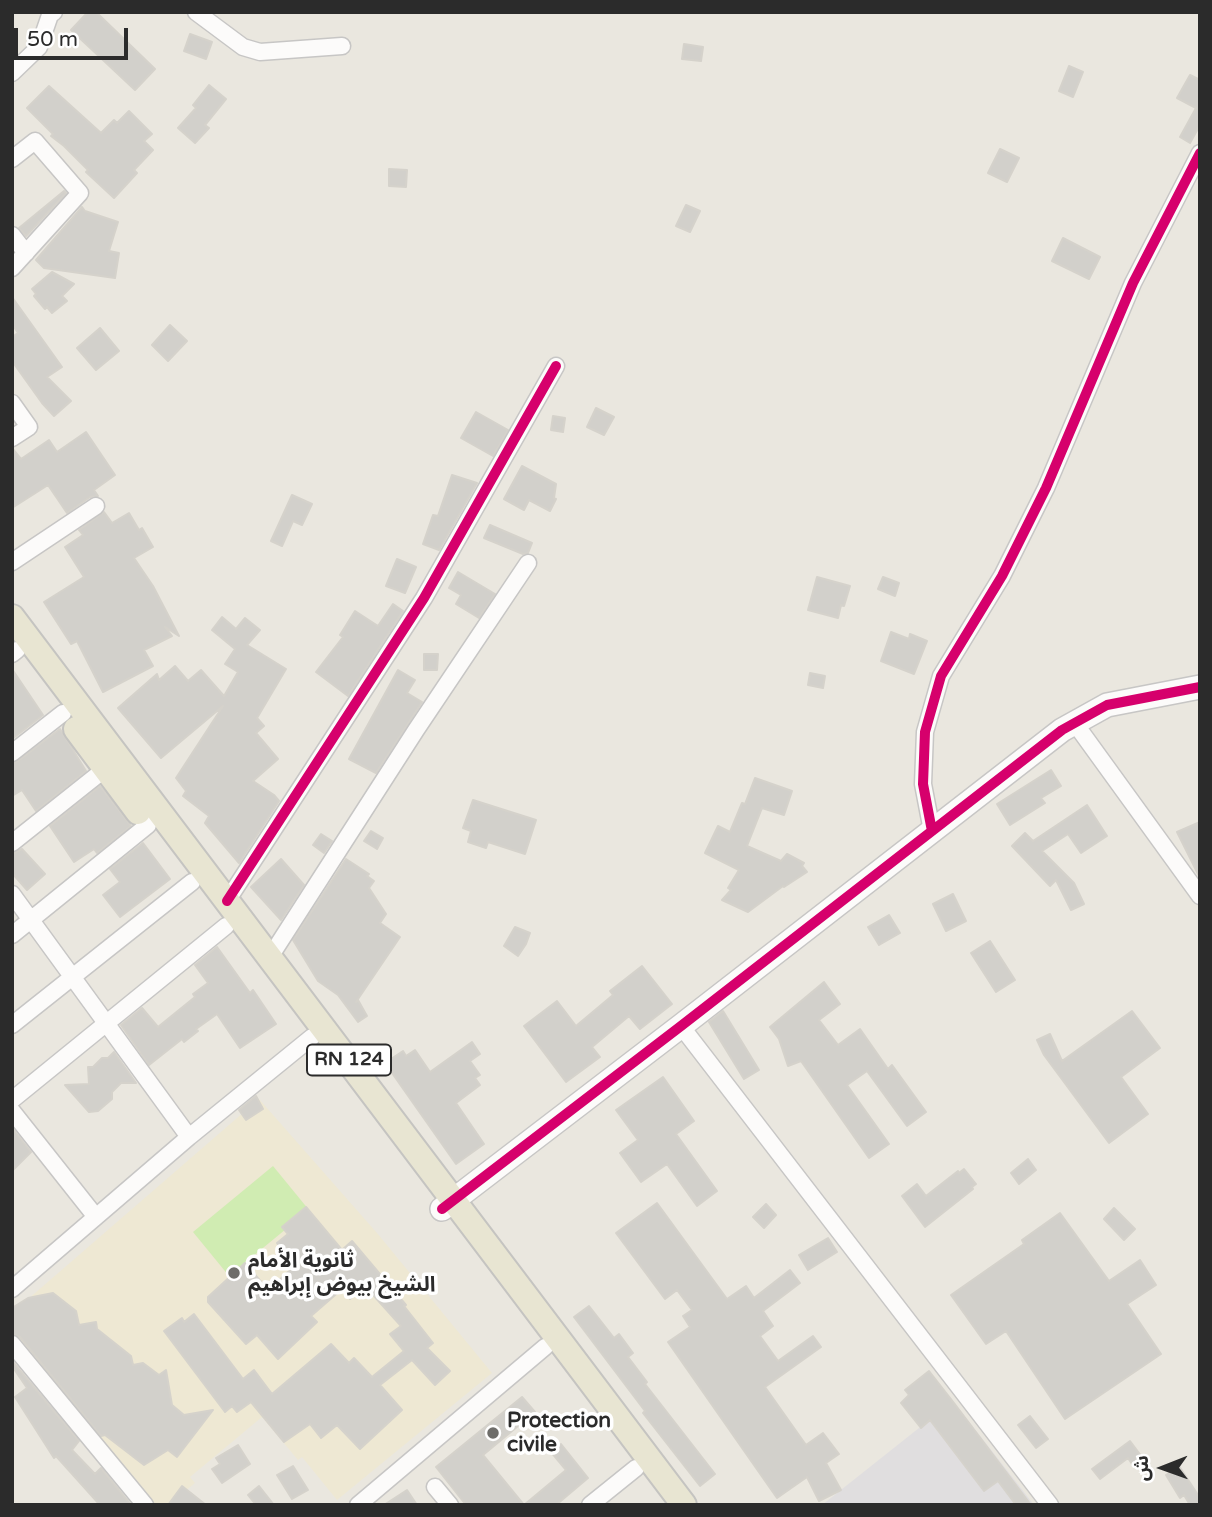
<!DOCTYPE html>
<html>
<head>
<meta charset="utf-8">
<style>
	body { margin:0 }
	#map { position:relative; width:1212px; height:1517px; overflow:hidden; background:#eae7df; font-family:"Varela Round","Noto Sans Arabic",sans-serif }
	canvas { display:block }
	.frame { position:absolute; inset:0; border:14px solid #2b2b2b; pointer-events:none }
	.north { position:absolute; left:1128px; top:1433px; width:70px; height:70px; -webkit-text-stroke:5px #fff; paint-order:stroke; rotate:269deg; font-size:19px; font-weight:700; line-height:28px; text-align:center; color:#2b2b2b }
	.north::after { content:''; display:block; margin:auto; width:24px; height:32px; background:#2b2b2b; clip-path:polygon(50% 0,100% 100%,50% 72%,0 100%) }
	.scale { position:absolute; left:14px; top:28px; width:114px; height:32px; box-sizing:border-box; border:4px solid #2b2b2b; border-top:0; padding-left:9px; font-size:21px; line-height:24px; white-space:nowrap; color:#2b2b2b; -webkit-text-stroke:5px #fff; paint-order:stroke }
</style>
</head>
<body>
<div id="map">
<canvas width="1212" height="1517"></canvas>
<div class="frame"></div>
<div class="north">ش</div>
<div class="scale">50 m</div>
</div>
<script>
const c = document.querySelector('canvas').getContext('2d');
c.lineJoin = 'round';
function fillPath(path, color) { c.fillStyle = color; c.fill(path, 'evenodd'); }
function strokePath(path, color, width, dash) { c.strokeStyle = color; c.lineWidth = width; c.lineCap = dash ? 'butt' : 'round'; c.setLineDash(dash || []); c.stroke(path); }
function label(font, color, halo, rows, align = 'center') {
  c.font = font + ' "Varela Round","Noto Sans Arabic",sans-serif'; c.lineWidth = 7; c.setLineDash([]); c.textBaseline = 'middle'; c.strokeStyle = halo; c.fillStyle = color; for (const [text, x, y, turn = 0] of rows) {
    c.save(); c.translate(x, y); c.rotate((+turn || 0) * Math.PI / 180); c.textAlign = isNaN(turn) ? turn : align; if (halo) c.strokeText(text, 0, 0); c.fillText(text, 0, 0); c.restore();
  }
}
fillPath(new Path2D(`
	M953,1401L1034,1505H822Z`), '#e0dedf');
fillPath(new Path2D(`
	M259,1099L377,1233L492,1373L337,1500L302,1457L298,1460L262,1417L190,1477L195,1483L168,1505H156L12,1341V1313Z`), '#eee8d3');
fillPath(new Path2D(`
	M273,1166L309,1210L229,1276L193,1232Z`), '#d0ecb2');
const building = new Path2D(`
	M88,12H96L155,69L135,90L71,30Z
	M190,34L212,42L206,59L184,51Z
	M684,44L703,47L701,61L682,59Z
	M1069,66L1083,72L1073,97L1059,91Z
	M1190,75L1200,80V125L1190,143L1180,137L1196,108L1177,98Z
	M209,85L226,99L205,125L209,128L195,143L178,128L196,108L193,105Z
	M49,86L101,133L114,120L117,123L129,111L152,134L144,141L153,150L134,170L137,173L114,198L86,172L88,170L64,146L51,136L53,134L27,108Z
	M1000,149L1019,158L1007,182L988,173Z
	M389,169L407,170L406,187L389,186Z
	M64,191L66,193L26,236L19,228Z
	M686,205L700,211L690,232L676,226Z
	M82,207L85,211L118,222L109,251L119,253L115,278L44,268L36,260Z
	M1063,238L1100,257L1089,279L1052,261Z
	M52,272L74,284L62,296L67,301L52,313L47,307L45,309L34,296L36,294L32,289Z
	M12,297L62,367L47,377L71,401L54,416L42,403L12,361V337L18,333L12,324Z
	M170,325L187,341L168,361L152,345Z
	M100,328L119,351L96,370L77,348Z
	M596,408L614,417L604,435L587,427Z
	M476,412L508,430L493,456L461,438Z
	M553,416L565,418L563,432L551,430Z
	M86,432L115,475L94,490L98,496L90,497L67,513L48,485L12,508V448L21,459L49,440L57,452Z
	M522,466L556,484L554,498L556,499L550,511L529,500L524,510L504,499Z
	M452,475L477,483L439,550L423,544L433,515L438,516Z
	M292,495L312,504L302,525L293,521L282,546L271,541Z
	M104,512L112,523L129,513L139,530L142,528L153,547L134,558L153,586L179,636L165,627L172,636L144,650L153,666L103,692L77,641L71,644L44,602L84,577L65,547L83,535L79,530Z
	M490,525L532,543L528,553L523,554L484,538Z
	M397,559L416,567L405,593L386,586Z
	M458,572L495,594L479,618L456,604L461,595L449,588Z
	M817,577L850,586L844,606L841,605L838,618L808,610Z
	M883,577L899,583L895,596L878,589Z
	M393,604L403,611L348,696L316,672L343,637L340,635L355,611L378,626Z
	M222,617L236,629L245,618L260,630L247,645L286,669L257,718L264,726L256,733L278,759L253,781L274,795L279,801L239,863L205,823L209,816L183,796L186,791L176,778L223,706L161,758L118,708L157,674L159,680L175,666L188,681L201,670L224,696L238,672L225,664L235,649L212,630Z
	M891,632L909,639L910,634L927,641L914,674L881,661Z
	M424,654H438L437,670H424Z
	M12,669L43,715L12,739Z
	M398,670L415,680L407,693L422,702L376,773L349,759Z
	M810,673L825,676L823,688L808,685Z
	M60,729L86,771L36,811L22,790L12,796V763L18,761Z
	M1051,770L1061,786L1041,798L1045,803L1010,825L997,804Z
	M755,778L792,791L784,815L762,808L747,846L781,861L787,854L804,863L802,866L807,872L784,887L783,886L748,912L722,900L731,890L728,888L739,870L705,853L718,826L730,832L742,803L745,804Z
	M100,786L131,826L97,853L94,849L74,862L50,826Z
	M473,800L536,820L525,854L488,842L486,848L468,842L471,831L463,828Z
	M1087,805L1107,836L1081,853L1068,834L1042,851L1074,883L1084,904L1071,910L1056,880L1050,886L1012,846L1025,833L1033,841Z
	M1200,822V878L1177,832Z
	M371,831L383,838L377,849L364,841Z
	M321,834L332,841L324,853L313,845Z
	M143,843L170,879L120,917L103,895L120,882L110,869Z
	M22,849L45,874L27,890L12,873V854Z
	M281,859L304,885L281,920L251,887Z
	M346,859L369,874L367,876L374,881L369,888L386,914L380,923L400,937L356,1002L358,1000L367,1016L358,1022L338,995L318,981L293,940Z
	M953,894L966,921L946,931L933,904Z
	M889,915L900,933L879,945L868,927Z
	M515,927L530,933L526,944L518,956L504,946Z
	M990,941L1015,980L996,992L971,953Z
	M217,947L250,993L253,990L276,1024L240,1048L217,1014L196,1029L198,1031L184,1042L182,1039L149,1065L121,1025L142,1008L158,1027L195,997L193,994L208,983L195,965Z
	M642,966L672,1004L640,1029L629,1016L592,1047L600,1057L566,1082L524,1026L557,1001L576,1026L613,995L610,991Z
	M824,982L840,1004L819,1020L838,1045L860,1029L888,1069L892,1065L926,1112L907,1126L867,1071L847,1085L889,1144L869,1158L801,1061L788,1066L779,1039L770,1027Z
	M723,1011L759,1070L744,1079L709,1022Z
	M1132,1011L1160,1048L1121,1077L1148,1114L1109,1143L1044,1055L1037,1040L1050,1034L1062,1061Z
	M472,1042L480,1054L470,1061L480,1075L475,1078L480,1085L456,1103L484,1144L456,1164L385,1063L403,1051L406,1056L415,1050L430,1072Z
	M114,1052L136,1083H121L112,1092V1099L98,1111L89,1112L65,1085L89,1084L88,1067H93L102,1058H108Z
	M663,1077L694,1121L676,1134L717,1191L697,1206L667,1164L641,1182L620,1153L638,1140L616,1110Z
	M256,1096L263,1109L246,1120L239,1110Z
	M12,1128L31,1152L12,1171Z
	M1028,1159L1036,1170L1019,1184L1011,1173Z
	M964,1169L976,1184L972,1187L973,1189L925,1227L902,1196L917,1184L926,1196L958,1171L959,1173Z
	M657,1203L727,1299L746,1286L754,1298L790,1270L800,1283L763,1311L773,1326L760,1336L778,1361L813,1336L821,1347L765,1387L806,1445L823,1433L839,1454L826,1463L841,1490L819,1501L807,1477L777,1498L668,1342L690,1327L683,1316L692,1310L677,1290L665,1299L616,1233Z
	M766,1204L776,1215L764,1228L753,1217Z
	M306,1207L342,1250L352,1241L406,1305L404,1306L433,1343L427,1348L450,1371L435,1385L412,1360L380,1385L402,1410L360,1449L337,1425L321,1438L310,1424L284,1442L251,1402L237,1412L232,1406L225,1412L164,1331L182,1318L184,1322L194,1314L243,1379L254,1370L272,1394L331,1344L349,1363L354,1358L372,1377L404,1351L390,1334L401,1326L365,1286L350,1299L342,1289L311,1316L317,1322L278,1359L257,1335L246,1344L208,1302V1297L245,1263L268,1290L296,1265L277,1243L288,1234L282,1227Z
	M1114,1208L1135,1229L1124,1240L1104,1219Z
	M1060,1213L1109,1281L1140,1260L1156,1285L1127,1304L1161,1354L1065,1419L1006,1331L986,1344L951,1295L1024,1244L1022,1240Z
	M828,1238L837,1252L808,1270L799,1255Z
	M53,1293L76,1311L79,1325L96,1322L97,1329L131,1356L133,1365L143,1363L159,1375L166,1370L172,1405L184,1415L213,1410L177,1457L168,1450L144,1465L105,1435L101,1436L20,1337L12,1334V1308L28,1298Z
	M589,1306L614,1338L619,1334L633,1353L628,1357L647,1382L645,1384L715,1474L700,1486L643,1413L645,1411L574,1317Z
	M12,1361L79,1441L72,1450L95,1474L101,1468L131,1505H100L56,1456L54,1458L15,1397L27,1388L12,1366Z
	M929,1371L954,1403L1031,1505H1016L998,1481L984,1491L930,1420L921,1428L901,1403L909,1395L905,1390Z
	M522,1397L535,1412L483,1455L524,1505H466L436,1467Z
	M1030,1416L1048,1439L1036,1448L1018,1425Z
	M1130,1441L1142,1457L1132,1464L1128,1458L1100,1479L1092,1469Z
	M561,1444L588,1478L556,1505H524L566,1470L551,1452Z
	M238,1445L250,1464L222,1483L212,1469L220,1464L216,1458Z
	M293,1466L308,1490L292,1499L277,1475Z
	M1179,1466L1200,1498V1505H1190L1184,1495L1180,1498L1166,1475Z
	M182,1486L206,1505H168Z
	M259,1486L274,1505H256L248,1495Z
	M407,1490L417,1505H384Z`);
fillPath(building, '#d2d0cb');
strokePath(building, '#d5d2cb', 2);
const street = new Path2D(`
	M196,12L243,47L260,52L342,46
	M12,73L39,47L50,15L54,12
	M12,159L35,141L80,193L12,268
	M12,235L26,253
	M12,403L29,427L12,438
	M12,562L96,506
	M12,654L17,650
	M1074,722L1200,896
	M12,753L63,713
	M932,831L923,784L925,732L941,676L1002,576L1046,488L1133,283L1200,153
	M12,843L105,769
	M12,894L189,1137
	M227,901L424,598L556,366
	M12,935L148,825
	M270,957L416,730L528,563
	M12,1025L192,882
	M681,1026L1050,1505
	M12,1100L226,926
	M12,1111L96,1217
	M12,1289L189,1137L312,1037
	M12,1344L145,1505
	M435,1487L450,1505
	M358,1505L545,1347
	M590,1505L636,1468`);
const secondary = new Path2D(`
	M442,1209L681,1026L1062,730L1107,705L1200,687`);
const primary = new Path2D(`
	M12,617L684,1505
	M76,729L138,812`);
strokePath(street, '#c7c6c5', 19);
strokePath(secondary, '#c7c6c5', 26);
strokePath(primary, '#c5c4c1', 28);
strokePath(street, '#fcfbfa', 16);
strokePath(secondary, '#fcfbfa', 23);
strokePath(primary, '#e8e5d2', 24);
strokePath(new Path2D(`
	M932,831L923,784L925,732L941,676L1002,576L1046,488L1133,283L1200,153
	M227,901L424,598L556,366
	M442,1209L681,1026L1062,730L1107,705L1200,687`), '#d6006c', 10);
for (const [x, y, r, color] of [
	[234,1273,7,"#6e6d6a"],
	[493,1433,7,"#6e6d6a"]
]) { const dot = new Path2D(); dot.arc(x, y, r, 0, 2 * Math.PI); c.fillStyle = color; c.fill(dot); strokePath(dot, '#fff', 2.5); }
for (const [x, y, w] of [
	[349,1060,84]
]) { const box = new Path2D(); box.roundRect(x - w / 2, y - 15.5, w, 31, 5); c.fillStyle = '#fff'; c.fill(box); strokePath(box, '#2b2b2b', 2); }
label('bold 19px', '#2b2b2b', null, [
	["RN 124",349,1060]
]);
label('bold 21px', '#2b2b2b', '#fff', [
	["ثانوية الأمام",248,1261],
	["الشيخ بيوض إبراهيم",248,1285],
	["Protection",507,1421],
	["civile",507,1445]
], 'left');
</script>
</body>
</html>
